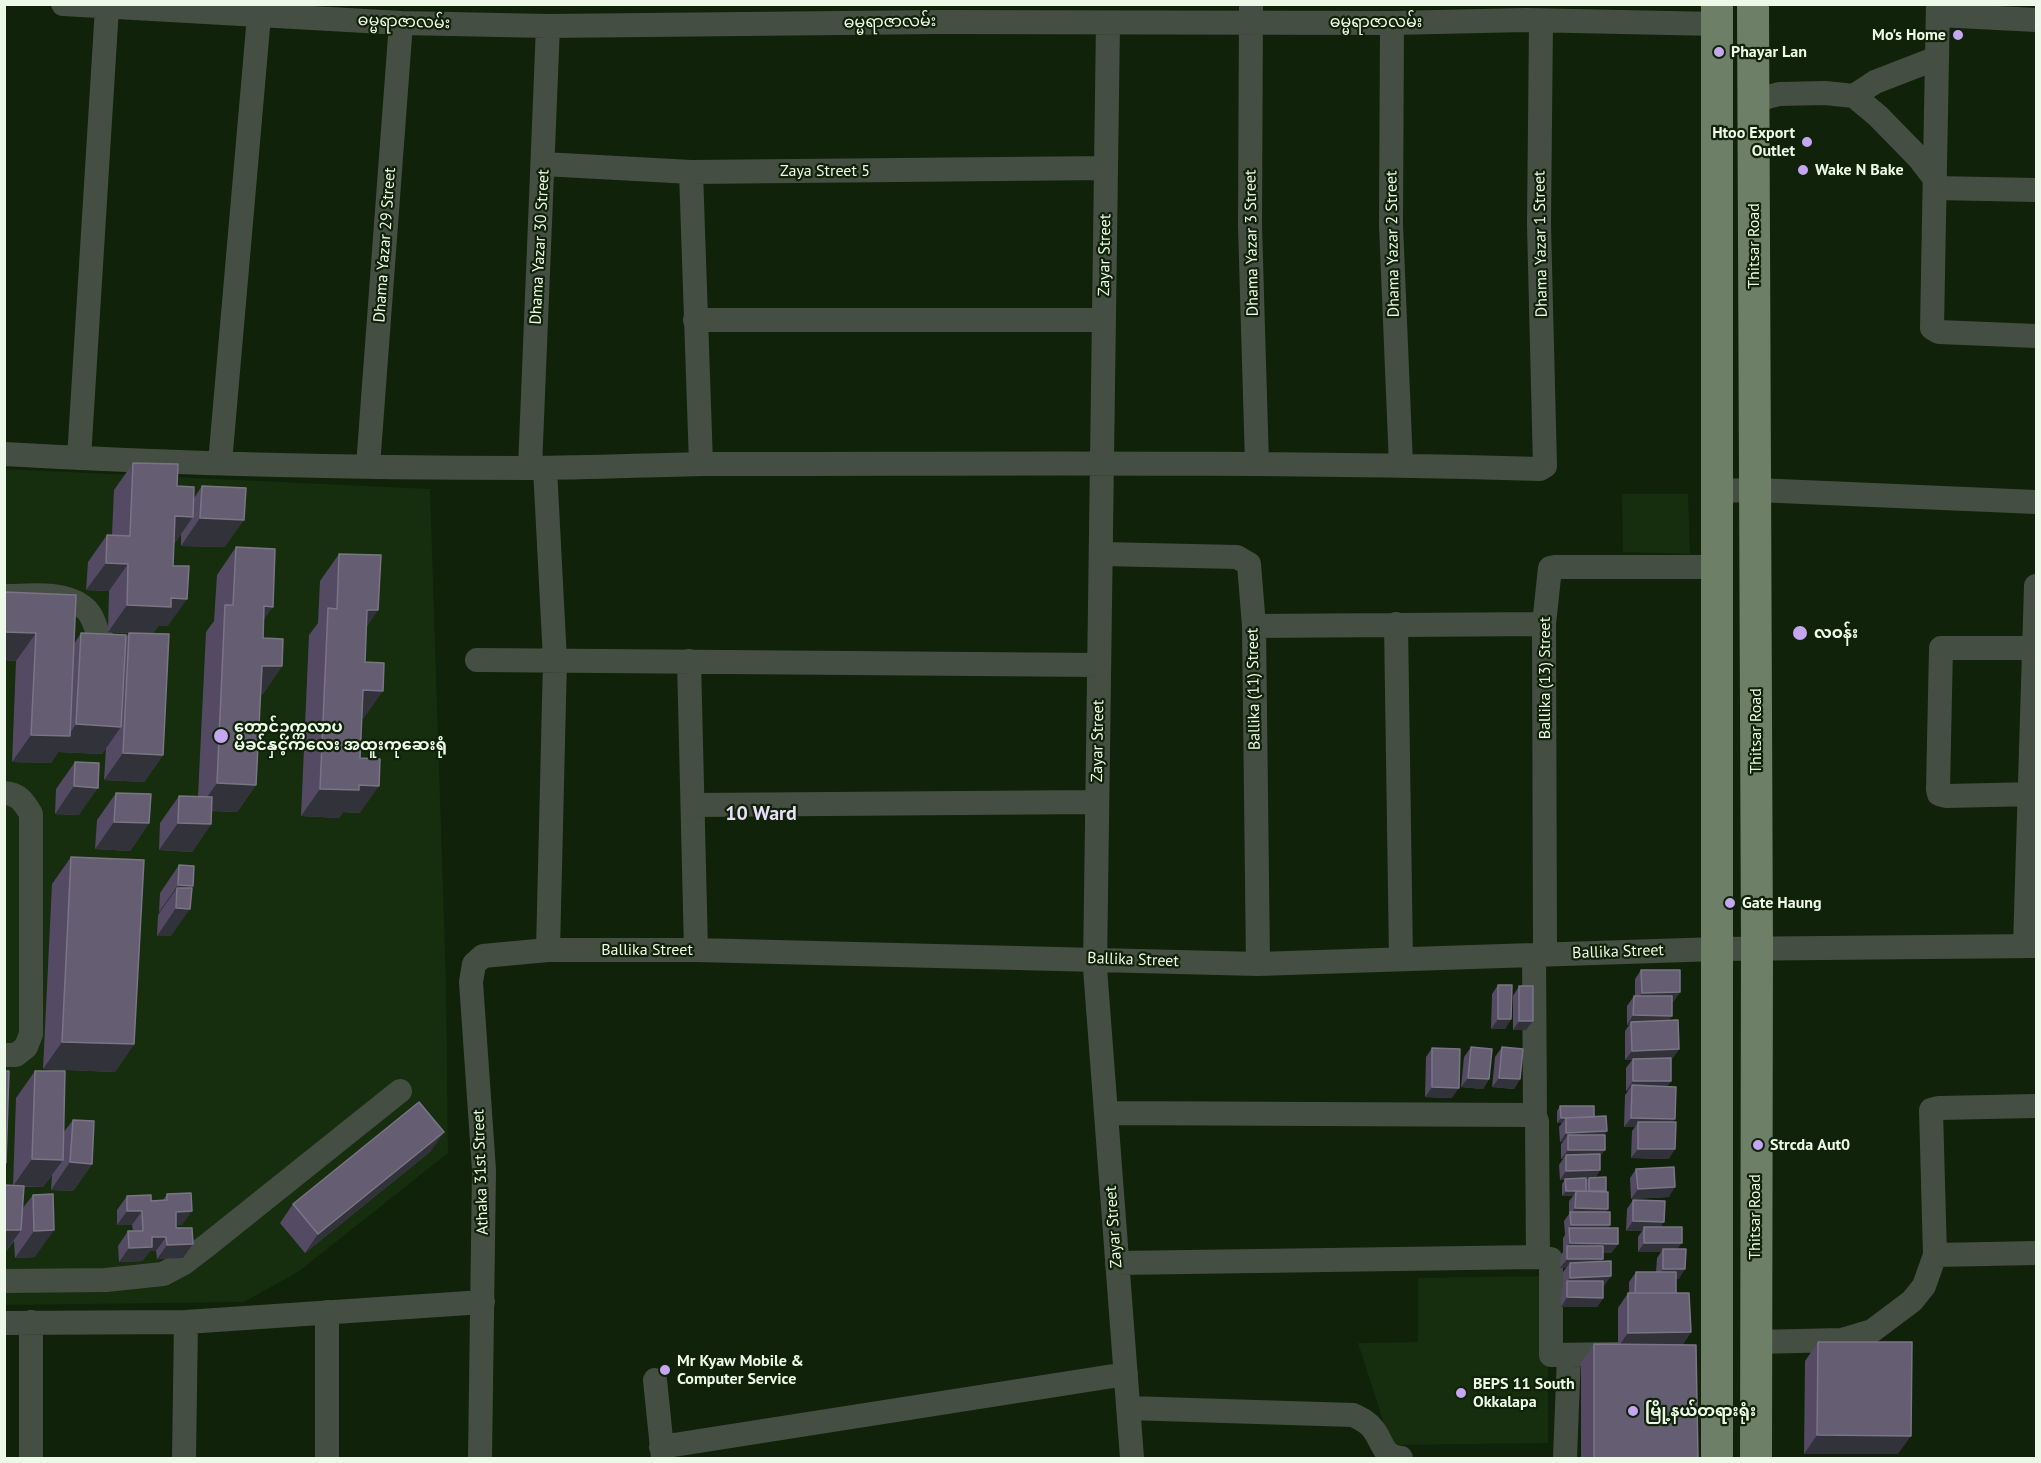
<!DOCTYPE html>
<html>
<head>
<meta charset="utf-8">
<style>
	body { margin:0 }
	#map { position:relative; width:2041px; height:1463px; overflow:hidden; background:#102209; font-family:"PT Sans",sans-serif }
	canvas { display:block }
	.frame { position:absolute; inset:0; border:6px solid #edf9e8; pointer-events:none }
</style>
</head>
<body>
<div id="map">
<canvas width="2041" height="1463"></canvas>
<div class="frame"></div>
</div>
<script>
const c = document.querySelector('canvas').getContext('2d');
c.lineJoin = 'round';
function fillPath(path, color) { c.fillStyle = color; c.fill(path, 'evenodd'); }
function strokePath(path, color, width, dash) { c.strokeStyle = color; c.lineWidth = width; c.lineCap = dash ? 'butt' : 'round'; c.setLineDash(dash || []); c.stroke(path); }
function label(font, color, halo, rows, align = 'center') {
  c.font = font + ' "PT Sans","Noto Sans Myanmar",sans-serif'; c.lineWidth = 4.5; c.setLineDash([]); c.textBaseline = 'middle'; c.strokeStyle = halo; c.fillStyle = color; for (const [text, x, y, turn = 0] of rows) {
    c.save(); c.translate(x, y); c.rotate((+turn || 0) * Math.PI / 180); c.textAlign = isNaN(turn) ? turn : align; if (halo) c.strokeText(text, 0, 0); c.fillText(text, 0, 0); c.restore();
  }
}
fillPath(new Path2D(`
	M5,469L430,489L446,983L448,1153L298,1272L244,1302L5,1305Z
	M1622,494H1688L1690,554L1623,552Z
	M1548,1276V1443L1391,1445L1358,1343L1418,1342V1278Z`), '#162d0e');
strokePath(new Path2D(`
	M63,4L401,23L548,26L939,22L1392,23L1526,20L1717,24
	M1251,4L1250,226L1257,464
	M1938,4L1932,328L1939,332L2036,336
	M1938,15L2036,20
	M1108,23L1095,968L1132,1458
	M1392,23L1391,225L1401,465
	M1854,96L1875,82L1937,58
	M1753,101L1779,94L1825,93L1854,96L1878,116L1918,157L1935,179
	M543,164L691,172L1106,168
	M691,172L701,464
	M1935,188L2036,190
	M695,320H1104
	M4,454C179,464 354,468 529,468C588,468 647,465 706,464C984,464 1262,461 1540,469L1545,466L1539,225L1541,21
	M79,458L107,8
	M220,463L259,16
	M368,466L401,23
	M530,468L548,26
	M545,468L555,660L548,950
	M1716,491L1756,490L2036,502
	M1102,554L1237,557L1249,564L1254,626L1258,964
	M4,596C28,596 62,591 82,606C103,621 88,645 124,649
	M1396,624L1401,959
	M1254,626L1544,624
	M2036,648H1941L1938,789L1939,794L1946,796L2036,794
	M477,660L1099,665
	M689,661L696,950
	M4,793C19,794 24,802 31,814V1034L26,1047L16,1055H4
	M694,805L1097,802
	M2025,946L2036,586
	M1534,955L1535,1117
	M1545,955L1544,624L1550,568L1555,567H1716
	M1106,1113L1529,1115L1535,1117L1537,1121L1538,1257L1117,1263
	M1935,1255L2036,1253
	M1538,1257L1551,1259V1355L1619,1354
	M4,1281L106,1280L163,1274L184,1263L210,1243L400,1091
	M4,1323L186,1322L483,1302
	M1755,1342L1842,1340L1872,1331L1912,1301L1924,1286L1935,1255L1931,1110L1939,1108L2036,1106
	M655,1380L663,1458
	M1128,1408L1353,1415C1361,1419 1368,1422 1373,1429C1383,1441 1382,1457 1401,1458
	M661,1447L1126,1374
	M31,1458V1322
	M184,1458L186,1322
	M327,1458V1312
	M480,1458L484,1170L471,982L474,964L483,956L548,950H696L1258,964L1717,949L2036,946
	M1565,1458L1569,1355`), '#454e42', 24);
strokePath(new Path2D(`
	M1717,4V1458
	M1753,4L1757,949L1756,1458`), '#6d7f67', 32);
fillPath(new Path2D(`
	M133,463L177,486L194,498L202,486L225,547L181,546V534L174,544L168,626H158L152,634L163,755L144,782L104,780L106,748L102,754L58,752L51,763L12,762L16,661L4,660V592L74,644L81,633L126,637L129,633L108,632L109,591L86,590L88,562L107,535H112L114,490Z
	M236,547L264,620L263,638L282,666L263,694H260L256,785L237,812L211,811V824L192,852L159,850L160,823L179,796H198L206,632L214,621L217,575Z
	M339,554L378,610L366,627L364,718H362L360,758V813L343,812L339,818L301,816L309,635L318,623L320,581Z
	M75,762L79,815L55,814L56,789Z
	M116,793L149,823L130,851L95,849L97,820Z
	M71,857L134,1044L115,1072L43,1069L52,884Z
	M179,865L191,888L171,936H157L158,915L160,912H159L160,893Z
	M1641,970L1680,992L1673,1002H1672V1016L1668,1021L1679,1049L1672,1059H1671V1081L1667,1086L1672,1122L1669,1159L1631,1158L1632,1131L1635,1127H1624L1625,1095L1628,1091H1626V1068L1632,1060H1625V1031L1629,1025H1627V1006L1634,996H1635V979Z
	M1498,985L1511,1019L1505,1029H1491L1492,994Z
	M1519,986L1533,1021L1526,1030H1513V996Z
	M1471,1047L1489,1079L1483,1089L1461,1087L1464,1057Z
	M1502,1047L1520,1079L1514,1089L1492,1087L1495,1057Z
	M1432,1048L1452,1098L1425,1097L1426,1057Z
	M35,1071L63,1133L73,1120L92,1164L73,1191L51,1190L52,1175L43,1187H24L22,1209L33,1195L35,1257L15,1258L14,1241L4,1254V1185L13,1186L16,1098Z
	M1560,1106L1594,1117L1607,1131L1604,1135L1600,1156V1170L1595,1178L1605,1192L1607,1228L1618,1244L1611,1253H1603V1259L1601,1261L1611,1276L1603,1286V1298L1597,1307H1561V1290L1563,1287V1272L1566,1268H1560L1561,1255L1563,1252V1238L1565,1235L1564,1221L1569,1214V1201L1573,1196H1562V1184L1565,1180H1560L1559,1165L1563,1159H1561V1144L1563,1142H1560L1559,1127L1562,1123H1557V1111Z
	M431,1151L305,1253L280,1223L293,1204Z
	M1636,1169L1669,1197L1631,1199L1630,1178Z
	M167,1194L182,1225H176V1228L183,1258L157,1259L156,1251H150L142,1261L119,1262L118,1246L128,1231H133L132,1225H117V1210L127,1196L151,1201L163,1200Z
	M1633,1200L1661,1227L1677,1249L1679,1279H1676V1293L1691,1332L1683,1344L1698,1458H1581V1363L1594,1344H1618V1308L1628,1293H1629V1282L1636,1272H1656L1657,1258L1661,1252H1638V1237L1642,1231H1626L1627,1209Z
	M1818,1342L1898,1454H1804L1805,1361Z`), '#544a64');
fillPath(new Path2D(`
	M175,516L193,517L174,544Z
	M200,518L244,520L225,547L181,546Z
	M106,563L128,564L109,591L86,590Z
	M171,598L187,599L168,626H158L152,634L108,632L127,605Z
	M264,606L273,607L254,634Z
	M367,610H378L359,637Z
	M4,632L36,633L16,661L4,660Z
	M262,666H282L263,694L243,693Z
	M363,690L383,691L364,718L344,717Z
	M76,724L121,727L102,754L58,752L51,763L12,762L31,735L68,736Z
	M123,753L163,755L144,782L104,780Z
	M217,783L256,785L237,812L198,810Z
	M359,785L379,786L360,813L343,812L339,818L301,816L320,789Z
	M74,786L98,788L79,815L55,814Z
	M114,822L149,823L130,851L95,849Z
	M178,823L211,824L192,852L159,850Z
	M178,885L193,886L177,908L190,909L171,936H157L176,908L177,888L160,912H159Z
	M1680,992L1673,1002H1635L1642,993Z
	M1633,1015L1672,1016L1665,1025L1631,1022L1629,1025H1627Z
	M1498,1019H1511L1505,1029H1491Z
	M1519,1021H1533L1526,1030H1513Z
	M62,1042L134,1044L115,1072L43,1069Z
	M1679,1049L1672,1059L1625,1060L1632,1051Z
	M1468,1078L1489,1079L1483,1089L1461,1087Z
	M1499,1078L1520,1079L1514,1089L1492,1087Z
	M1633,1081H1671L1664,1090L1632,1085L1628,1091H1626Z
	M1432,1087L1459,1088L1452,1098L1425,1097Z
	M1561,1118H1566L1562,1123H1557Z
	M1631,1118L1675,1119L1668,1128L1638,1122L1635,1127H1624Z
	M1607,1131L1600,1140L1568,1135L1563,1142H1560L1566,1133Z
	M444,1132L431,1151L305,1253L318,1234Z
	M1638,1149H1675L1669,1159L1631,1158Z
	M1568,1150H1605L1598,1159L1566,1155L1563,1159H1561Z
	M32,1159L63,1160L43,1187L13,1186Z
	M70,1162L92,1164L73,1191L51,1190Z
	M1600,1170L1594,1179L1589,1178L1588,1179L1560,1180L1566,1171Z
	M1675,1187L1669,1197L1631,1199L1638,1189Z
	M1566,1191H1586L1583,1195L1576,1191L1573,1196H1562Z
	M1575,1208L1608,1209L1601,1219L1570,1215Z
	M127,1211H142L132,1225H117Z
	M192,1211L182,1225L166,1226L176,1212Z
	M1633,1221L1664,1222L1658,1231L1644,1227L1642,1231H1626Z
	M1571,1225H1610L1603,1235L1569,1228L1564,1235Z
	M4,1230H21L4,1254Z
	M54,1230L35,1257L15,1258L34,1231Z
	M152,1237H166L156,1251H150L142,1261L119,1262L129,1248Z
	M1570,1243L1618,1244L1611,1253H1567V1247Z
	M1644,1243H1682L1675,1252L1663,1249L1661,1252H1638Z
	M193,1244L183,1258L157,1259L167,1245Z
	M1567,1259H1603L1596,1268L1570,1263L1566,1268H1560Z
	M1663,1269H1685L1679,1279H1656Z
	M1611,1276L1604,1286L1567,1287V1281L1570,1278Z
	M1567,1297L1603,1298L1597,1307H1561Z
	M1691,1332L1681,1347H1618L1628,1333Z
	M1817,1435L1911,1436L1898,1454H1804Z`), '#32323a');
const building = new Path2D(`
	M133,463L178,464L177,486L194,487L193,517L175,516L173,566H189L187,599L171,598V607L127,605L128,564L106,563L107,535L130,536Z
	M202,486L246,488L244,520L200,518Z
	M236,547L275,549L273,607L264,606L263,638L283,639L282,666H262L256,785L217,783L225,605H233Z
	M339,554L381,555L378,610H367L365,662L384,663L383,691L363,690L360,758L380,759L379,786L359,785V790L320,789L328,608L337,609Z
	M4,592L76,595L70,736L31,735L36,633L4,632Z
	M81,633L126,635L121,727L76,724Z
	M129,633L169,634L163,755L123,753Z
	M75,762L99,763L98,788L74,786Z
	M116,793L151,794L149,823L114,822Z
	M179,796L212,797L211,824L178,823Z
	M71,857L144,860L134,1044L62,1042Z
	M179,865L194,866L193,886L178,885Z
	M177,888H192L190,909L176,908Z
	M1641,970H1680V992L1642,993Z
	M1498,985H1512L1511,1019H1498Z
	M1519,986H1533V1021H1519Z
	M1634,996H1672V1016L1633,1015Z
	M1678,1020L1679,1049L1632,1051L1631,1022Z
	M1471,1047L1492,1049L1489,1079L1468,1078Z
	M1502,1047L1523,1049L1520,1079L1499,1078Z
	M1432,1048L1460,1049L1459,1088L1432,1087Z
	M1671,1058V1081H1633V1059Z
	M4,1071H9L6,1163H4Z
	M35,1071H65L63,1160L32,1159Z
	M1632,1085L1676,1087L1675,1119L1631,1118Z
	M419,1102L444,1132L318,1234L293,1204Z
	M1560,1106H1594V1117L1561,1118Z
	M1606,1116L1607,1131L1566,1133V1118Z
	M73,1120L94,1121L92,1164L70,1162Z
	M1638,1122H1676L1675,1149H1638Z
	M1568,1135H1605V1150H1568Z
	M1600,1154V1170L1566,1171V1155Z
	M1674,1167L1675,1187L1638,1189L1636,1169Z
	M1606,1177V1191H1589V1178Z
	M1586,1178V1191H1566L1565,1179Z
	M4,1185L24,1186L21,1230H4Z
	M1576,1191L1608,1192V1209L1575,1208Z
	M191,1193L192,1211L176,1212V1228H192L193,1244L167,1245L166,1237H152V1247L129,1248L128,1231H143L142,1211H127V1196L151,1195V1201L167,1200V1194Z
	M53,1194L54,1230L34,1231L33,1195Z
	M1633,1200L1665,1201L1664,1222L1633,1221Z
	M1570,1212H1610V1225H1571Z
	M1644,1227H1682V1243H1644Z
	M1569,1228H1618V1244L1570,1243Z
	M1567,1246H1603V1259H1567Z
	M1663,1249H1686L1685,1269H1663Z
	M1611,1261V1276L1570,1278V1263Z
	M1636,1272H1676V1293H1635Z
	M1567,1281H1603V1298L1567,1297Z
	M1628,1293H1689L1691,1332L1628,1333Z
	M1818,1342H1912L1911,1436L1817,1435Z
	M1594,1344L1696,1345L1698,1458H1594Z`);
fillPath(building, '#655d72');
strokePath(building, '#7a7585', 1.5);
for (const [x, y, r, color] of [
	[1958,35,6,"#c5a7f1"],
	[1719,52,6,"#c5a7f1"],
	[1807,142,6,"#c5a7f1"],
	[1803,170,6,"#c5a7f1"],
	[1800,633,8,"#c5a7f1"],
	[221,736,8,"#c5a7f1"],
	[1730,903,6,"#c5a7f1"],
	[1758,1145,6,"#c5a7f1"],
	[665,1370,6,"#c5a7f1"],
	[1461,1393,6,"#c5a7f1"],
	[1633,1411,6,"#c5a7f1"]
]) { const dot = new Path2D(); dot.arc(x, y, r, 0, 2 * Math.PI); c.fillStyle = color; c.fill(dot); strokePath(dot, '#102209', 2); }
label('16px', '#edf9e8', '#102209', [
	["ဓမ္မရာဇာလမ်း",404,22,2],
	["ဓမ္မရာဇာလမ်း",890,22,-1],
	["ဓမ္မရာဇာလမ်း",1376,22],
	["Zaya Street 5",825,171],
	["Dhama Yazar 3 Street",1252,243,-91],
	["Dhama Yazar 2 Street",1393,244,-91],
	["Dhama Yazar 1 Street",1541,244,-91],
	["Dhama Yazar 29 Street",385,245,-86],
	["Thitsar Road",1754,246,-90],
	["Dhama Yazar 30 Street",540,247,-87],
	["Zayar Street",1105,255,-89],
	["Ballika (13) Street",1545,678,-90],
	["Ballika (11) Street",1254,689,-91],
	["Thitsar Road",1756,731,-90],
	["Zayar Street",1098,741,-89],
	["Ballika Street",647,950],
	["Ballika Street",1618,952,-2],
	["Ballika Street",1133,960,2],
	["Athaka 31st Street",481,1172,-92],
	["Thitsar Road",1755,1217,-90],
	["Zayar Street",1114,1227,-94]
]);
label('bold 16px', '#edf9e8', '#102209', [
	["Mo's Home",1946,35,"right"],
	["Phayar Lan",1731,52],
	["Htoo Export",1795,133,"right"],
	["Outlet",1795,151,"right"],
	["Wake N Bake",1815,170],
	["လဝန်း",1814,633],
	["တောင်ဥက္ကလာပ",234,727],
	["မိခင်နှင့်ကလေး အထူးကုဆေးရုံ",234,745],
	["Gate Haung",1742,903],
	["Strcda Aut0",1770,1145],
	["Mr Kyaw Mobile &",677,1361],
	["Computer Service",677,1379],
	["BEPS 11 South",1473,1384],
	["Okkalapa",1473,1402],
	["မြို့နယ်တရားရုံး",1645,1411]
], 'left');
label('bold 20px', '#e9dffb', '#102209', [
	["10 Ward",761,814]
]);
</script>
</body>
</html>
